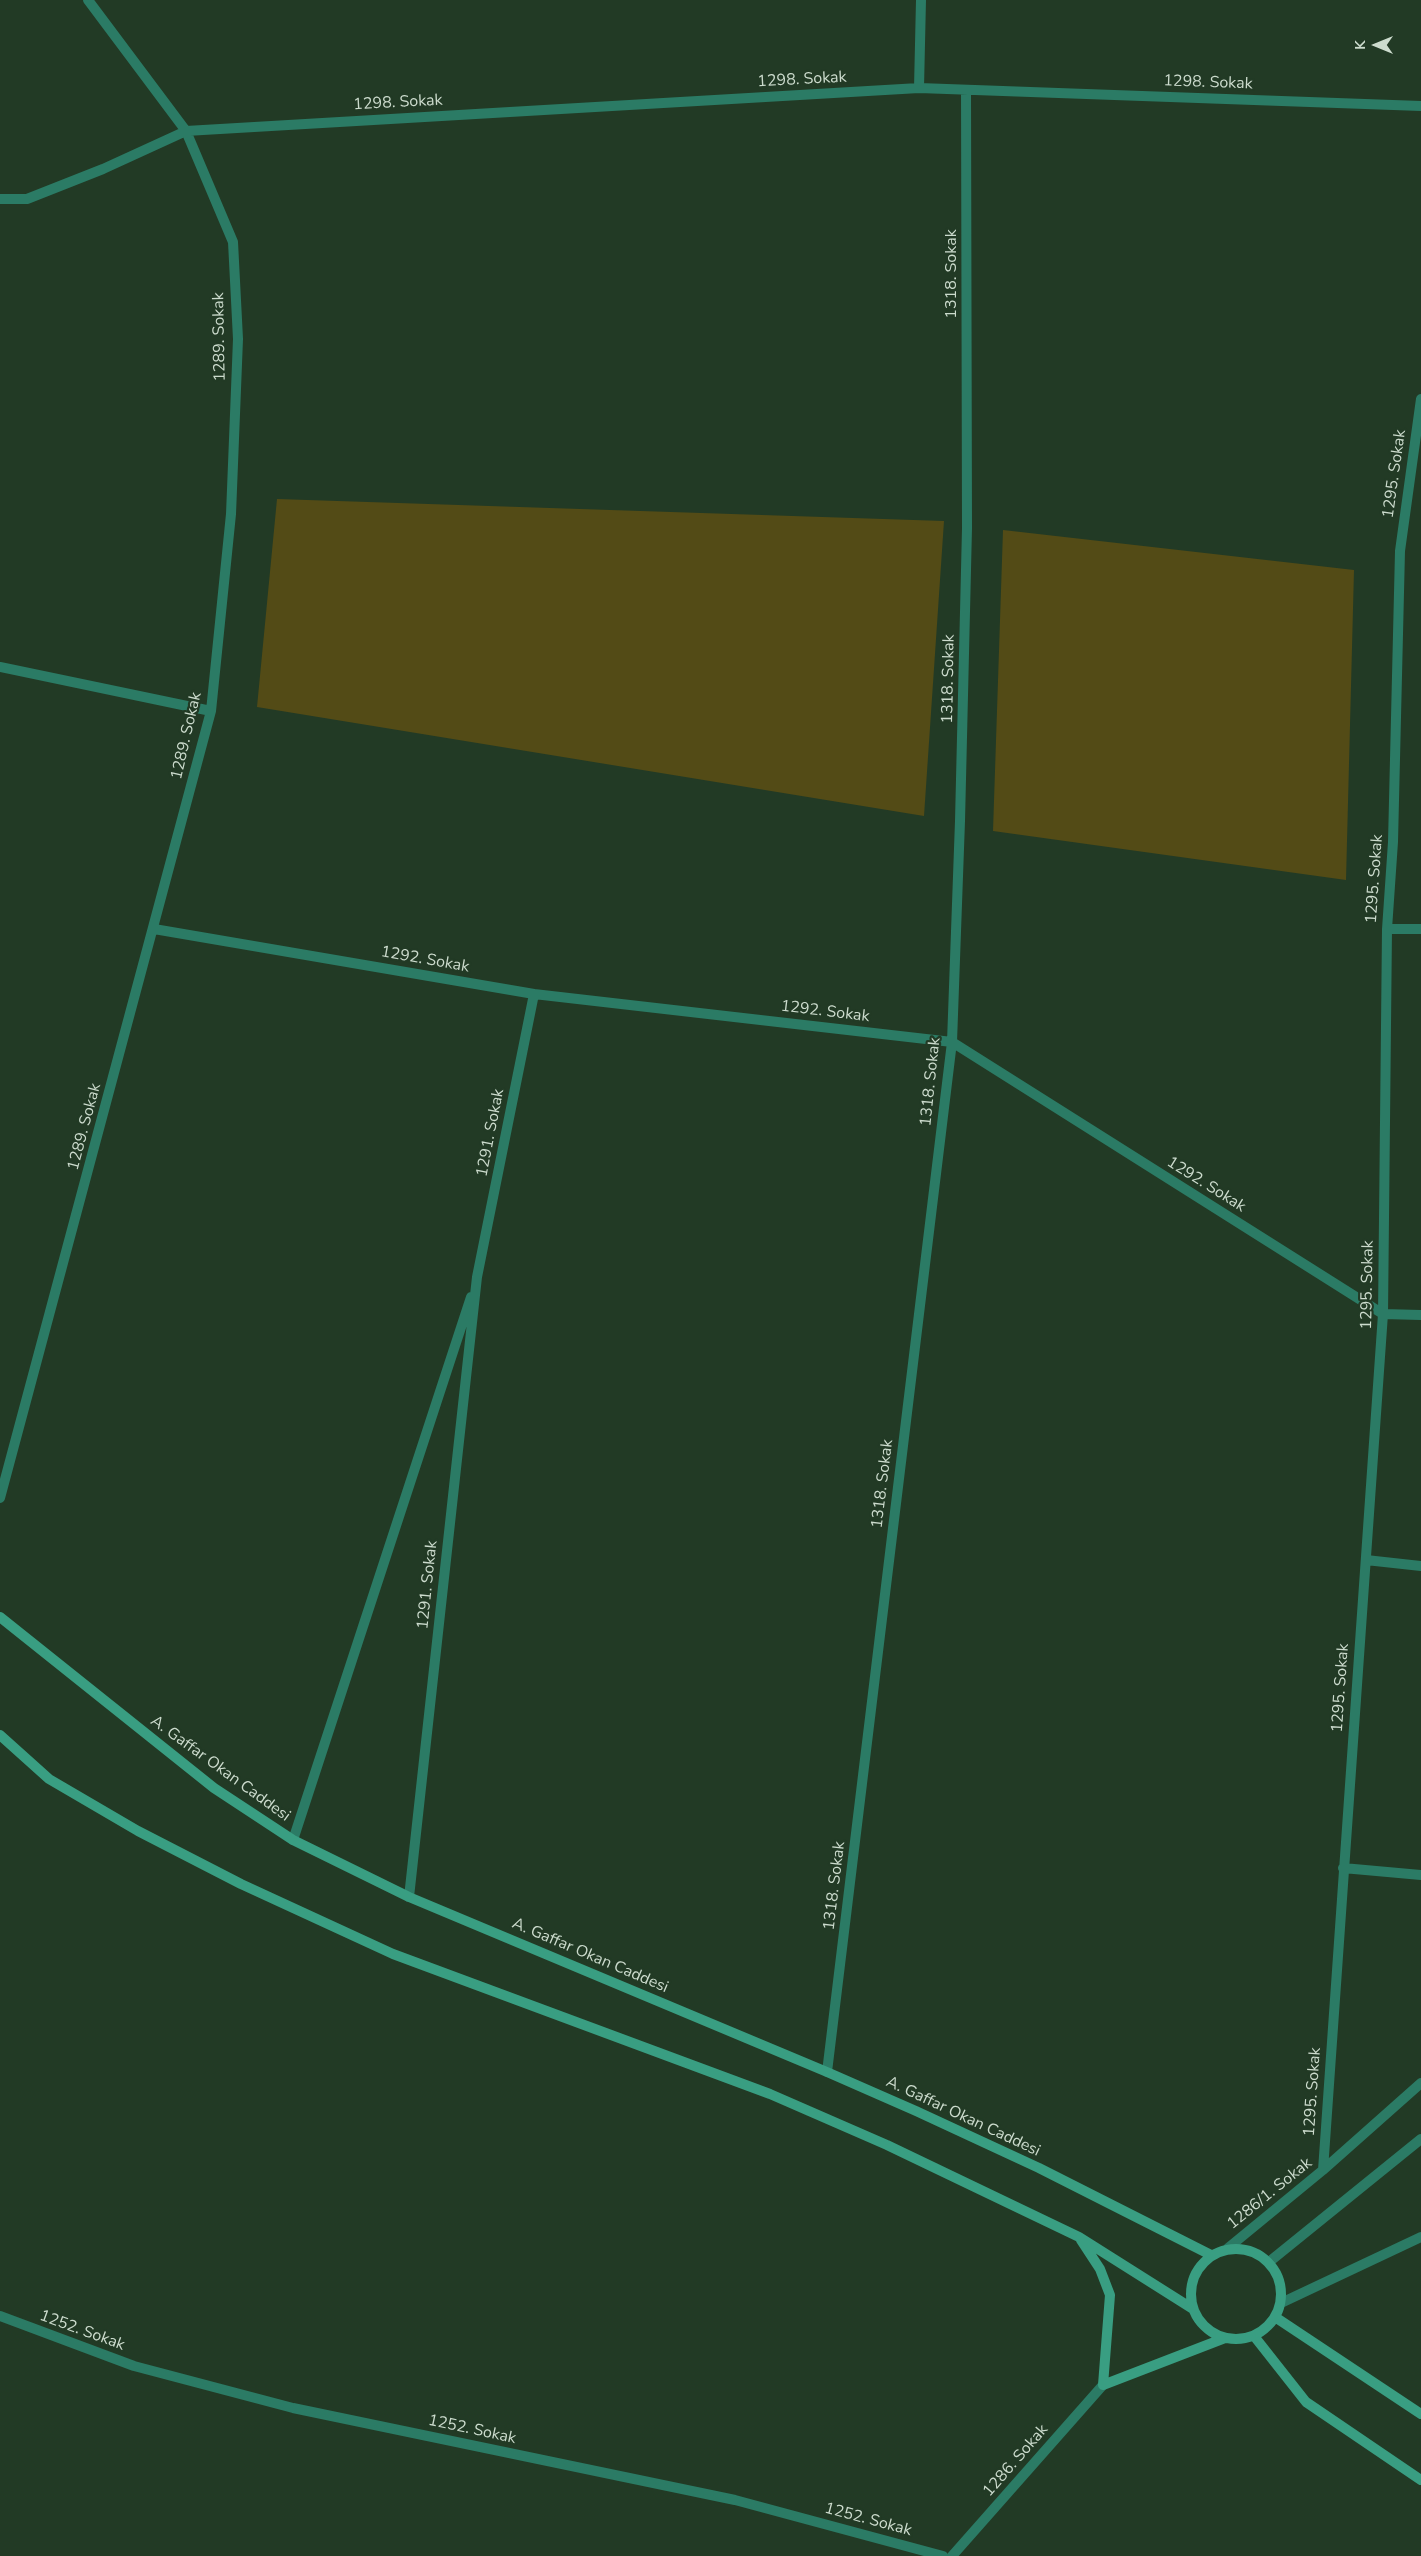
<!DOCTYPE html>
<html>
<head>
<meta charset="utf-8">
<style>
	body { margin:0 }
	#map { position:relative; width:1421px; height:2556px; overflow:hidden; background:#223a25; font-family:"Nunito Sans",sans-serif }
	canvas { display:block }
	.north { position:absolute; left:1351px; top:20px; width:50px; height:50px; -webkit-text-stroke:4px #223a25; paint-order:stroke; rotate:270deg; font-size:14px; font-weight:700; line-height:20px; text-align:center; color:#ccdbcd }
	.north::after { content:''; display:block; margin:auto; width:18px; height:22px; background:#ccdbcd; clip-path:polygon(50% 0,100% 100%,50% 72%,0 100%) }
</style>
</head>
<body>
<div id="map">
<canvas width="1421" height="2556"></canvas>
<div class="north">K</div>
</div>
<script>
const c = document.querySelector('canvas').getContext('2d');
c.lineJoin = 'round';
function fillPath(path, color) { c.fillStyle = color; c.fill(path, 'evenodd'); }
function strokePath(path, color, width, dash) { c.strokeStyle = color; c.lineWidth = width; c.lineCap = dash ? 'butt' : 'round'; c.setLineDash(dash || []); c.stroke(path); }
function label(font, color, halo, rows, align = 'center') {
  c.font = font + ' "Nunito Sans",sans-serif'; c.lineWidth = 4.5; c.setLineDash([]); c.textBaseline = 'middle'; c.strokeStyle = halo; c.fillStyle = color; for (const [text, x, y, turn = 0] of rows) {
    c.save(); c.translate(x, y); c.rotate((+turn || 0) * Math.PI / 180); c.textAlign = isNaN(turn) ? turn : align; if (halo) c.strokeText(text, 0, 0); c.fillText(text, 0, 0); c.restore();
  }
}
fillPath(new Path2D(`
	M277,499L944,521L924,816L257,707Z
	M1003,530L1354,570L1346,880L993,831Z`), '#534b16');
strokePath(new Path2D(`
	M919,88L921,0
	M0,199H27L103,169L186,131L919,88L1421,106
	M0,667L211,711
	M154,929L534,994L952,1042L1383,1314L1421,1315
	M1387,929H1421
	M0,1498L211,711L231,514L238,339L233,242L186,131L88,0
	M1366,1560L1421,1566
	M293,1840L471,1297
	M1343,1868L1421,1875
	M409,1897L477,1277L534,994
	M827,2072L952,1042L960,821L967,528L966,90
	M1323,2170L1383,1314L1387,929L1393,842L1400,551L1421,399
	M1228,2248L1323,2170L1421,2083
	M1269,2262L1421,2139
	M1281,2303L1421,2237
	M0,2316L134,2366L293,2408L735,2500L943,2556
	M952,2556L1103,2385`), '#2b7b65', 10);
strokePath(new Path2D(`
	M0,1617L214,1788L293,1840L409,1897L827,2072L916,2111L1039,2168L1211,2255
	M0,1735L49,1779L138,1831L241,1884L393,1954L770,2094L887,2145L1079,2237L1193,2309
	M1081,2240L1100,2269L1110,2295L1103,2385L1225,2338
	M1191 2294a45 45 0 1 1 90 0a45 45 0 1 1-90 0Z
	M1275,2317L1421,2414
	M1254,2336L1306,2402L1421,2480`), '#399e82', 10);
label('16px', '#ccdbcd', '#223a25', [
	["1298. Sokak",802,80,-3],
	["1298. Sokak",1208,83,2],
	["1298. Sokak",398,103,-3],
	["1318. Sokak",952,274,-90],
	["1289. Sokak",220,337,-91],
	["1295. Sokak",1395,474,-82],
	["1318. Sokak",949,679,-89],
	["1289. Sokak",187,736,-77],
	["1295. Sokak",1375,879,-86],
	["1292. Sokak",425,960,10],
	["1292. Sokak",825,1012,7],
	["1318. Sokak",931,1082,-84],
	["1289. Sokak",85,1127,-75],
	["1291. Sokak",491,1133,-79],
	["1292. Sokak",1206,1185,32],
	["1295. Sokak",1368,1285,-89],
	["1318. Sokak",883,1484,-83],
	["1291. Sokak",428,1585,-84],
	["1295. Sokak",1341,1688,-86],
	["A. Gaffar Okan Caddesi",220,1769,36],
	["1318. Sokak",835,1886,-83],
	["A. Gaffar Okan Caddesi",590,1956,23],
	["1295. Sokak",1313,2092,-86],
	["A. Gaffar Okan Caddesi",963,2117,25],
	["1286/1. Sokak",1270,2194,-39],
	["1252. Sokak",82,2331,20],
	["1252. Sokak",472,2430,12],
	["1286. Sokak",1016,2461,-49],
	["1252. Sokak",868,2520,15]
]);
</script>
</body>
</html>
